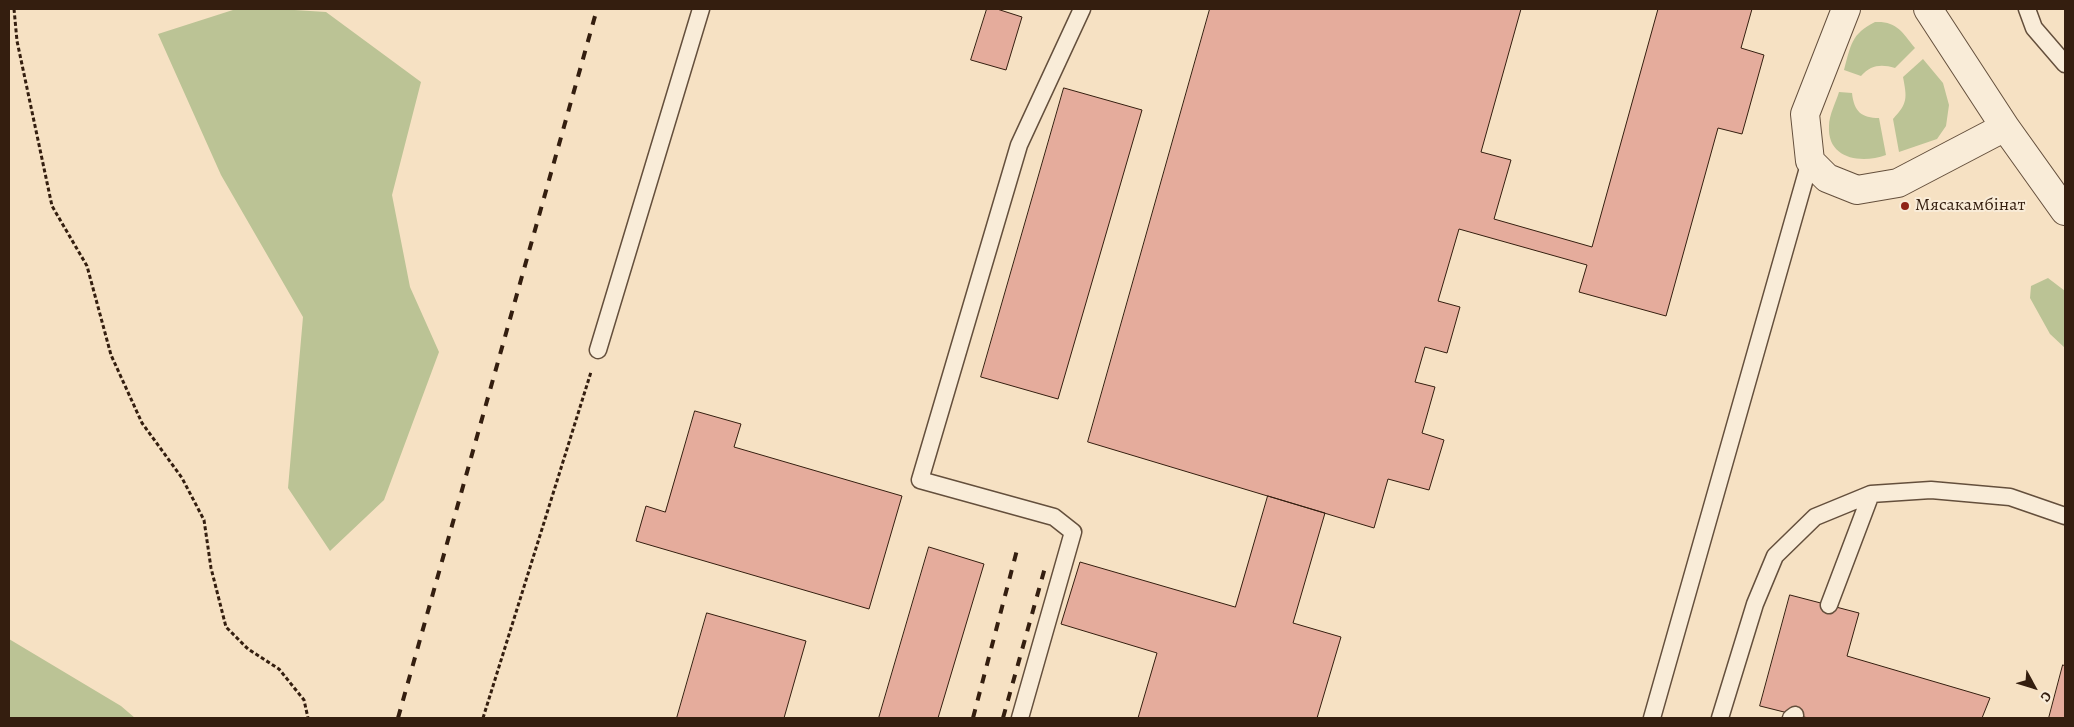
<!DOCTYPE html>
<html>
<head>
<meta charset="utf-8">
<style>
	body { margin:0 }
	#map { position:relative; width:2074px; height:727px; overflow:hidden; background:#f6e1c3; font-family:Alegreya,serif }
	canvas { display:block }
	.frame { position:absolute; inset:0; border:10px solid #341e0f; pointer-events:none }
	.north { position:absolute; left:2009px; top:662px; width:50px; height:50px; -webkit-text-stroke:4px #f9ecd8; paint-order:stroke; rotate:129deg; font-size:14px; font-weight:700; line-height:20px; text-align:center; color:#341e0f }
	.north::after { content:''; display:block; margin:auto; width:18px; height:22px; background:#341e0f; clip-path:polygon(50% 0,100% 100%,50% 72%,0 100%) }
</style>
</head>
<body>
<div id="map">
<canvas width="2074" height="727"></canvas>
<div class="frame"></div>
<div class="north">С</div>
</div>
<script>
const c = document.querySelector('canvas').getContext('2d');
c.lineJoin = 'round';
function fillPath(path, color) { c.fillStyle = color; c.fill(path, 'evenodd'); }
function strokePath(path, color, width, dash) { c.strokeStyle = color; c.lineWidth = width; c.lineCap = dash ? 'butt' : 'round'; c.setLineDash(dash || []); c.stroke(path); }
function label(font, color, halo, rows, align = 'center') {
  c.font = font + ' Alegreya,serif'; c.lineWidth = 4; c.setLineDash([]); c.textBaseline = 'middle'; c.strokeStyle = halo; c.fillStyle = color; for (const [text, x, y, turn = 0] of rows) {
    c.save(); c.translate(x, y); c.rotate((+turn || 0) * Math.PI / 180); c.textAlign = isNaN(turn) ? turn : align; if (halo) c.strokeText(text, 0, 0); c.fillText(text, 0, 0); c.restore();
  }
}
fillPath(new Path2D(`
	M236,9H279L326,12L421,82L392,195L410,287L439,352L384,500L330,551L288,488L303,317L221,175L158,34Z
	M1875,22C1897,21 1902,32 1915,48L1895,68C1881,64 1871,65 1861,76L1844,70C1851,45 1851,34 1875,22Z
	M1923,59L1943,83L1949,105L1946,126L1937,139L1899,152L1893,119C1908,103 1907,98 1903,77Z
	M1839,92L1852,93C1854,112 1862,118 1879,118L1886,155C1861,164 1827,159 1829,126C1829,115 1836,102 1839,92Z
	M2048,278L2065,291V348L2050,334L2030,298L2031,286Z
	M9,639L121,706L135,718H9Z`), '#bbc395');
const building = new Path2D(`
	M987,9H997L1022,17L1006,70L971,60Z
	M1210,9H1521L1481,152L1511,160L1494,219L1592,247L1658,9H1752L1741,48L1764,55L1742,134L1718,128L1666,316L1579,292L1587,265L1459,229L1438,301L1460,307L1447,353L1425,347L1415,382L1435,387L1422,433L1444,440L1429,490L1388,479L1374,528L1088,442Z
	M1064,88L1142,110L1058,399L981,377Z
	M695,411L741,424L734,447L902,496L869,609L636,541L646,506L665,512Z
	M1268,496L1325,513L1293,623L1341,637L1317,718H1138L1157,653L1061,624L1080,562L1235,607Z
	M929,547L984,564L938,718H879Z
	M1790,595L1859,613L1847,656L1990,698L1982,718H1808L1760,706Z
	M707,613L806,641L784,718H677Z
	M2063,665L2065,666V718H2049Z`);
fillPath(building, '#e5ac9c');
strokePath(building, '#341e0f', 1);
const service = new Path2D(`
	M2027,9L2034,28L2065,64
	M598,350L701,9
	M1829,605L1871,494
	M1020,718L1073,532L1054,517L920,480L1019,145L1082,9
	M1652,718L1810,161
	M1720,718L1755,604L1775,556L1815,517L1871,494L1931,490L2010,497L2065,516
	M1791,718L1795,715`);
const minor = new Path2D(`
	M1846,9L1805,114L1810,161L1827,178L1857,190L1898,183L2005,127
	M1928,9L2005,127L2065,211`);
strokePath(service, '#644f3c', 19);
strokePath(minor, '#644f3c', 30);
strokePath(new Path2D(`
	M14,9L17,41L52,206L87,266L111,355L142,423L182,478L204,520L211,568L226,627L248,649L279,669L304,700L308,718
	M483,718L591,372`), '#341e0f', 3, [4, 2.5]);
strokePath(service, '#f9ecd8', 16);
strokePath(minor, '#f9ecd8', 28);
strokePath(new Path2D(`
	M398,718L597,9
	M973,718L1017,550
	M1003,718L1046,564`), '#341e0f', 4, [9, 9]);
for (const [x, y, r, color] of [
	[1905,206,5,"#8f2418"]
]) { const dot = new Path2D(); dot.arc(x, y, r, 0, 2 * Math.PI); c.fillStyle = color; c.fill(dot); strokePath(dot, '#f9ecd8', 2); }
label('18px', '#341e0f', '#f9ecd8', [
	["Мясакамбінат",1915,206]
], 'left');
</script>
</body>
</html>
